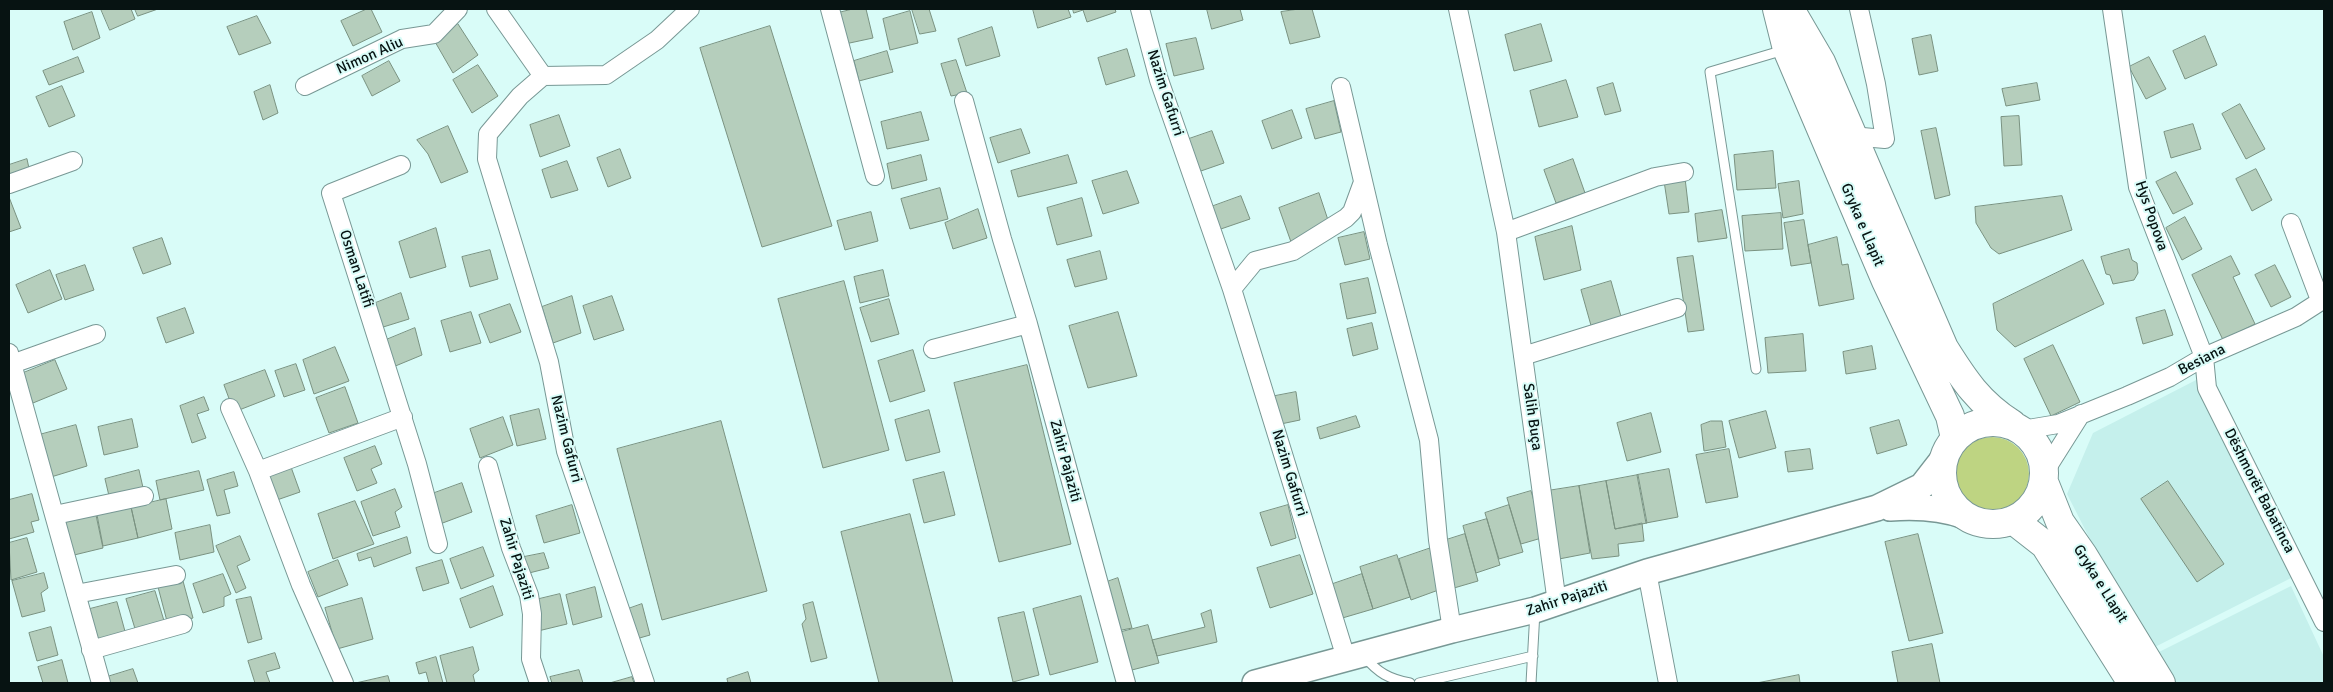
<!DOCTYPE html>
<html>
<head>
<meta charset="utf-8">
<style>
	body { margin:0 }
	#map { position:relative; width:2333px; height:692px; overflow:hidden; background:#d9fcf8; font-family:Signika,sans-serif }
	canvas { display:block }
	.frame { position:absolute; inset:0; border:10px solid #071312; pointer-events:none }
</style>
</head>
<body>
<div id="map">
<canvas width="2333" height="692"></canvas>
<div class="frame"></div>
</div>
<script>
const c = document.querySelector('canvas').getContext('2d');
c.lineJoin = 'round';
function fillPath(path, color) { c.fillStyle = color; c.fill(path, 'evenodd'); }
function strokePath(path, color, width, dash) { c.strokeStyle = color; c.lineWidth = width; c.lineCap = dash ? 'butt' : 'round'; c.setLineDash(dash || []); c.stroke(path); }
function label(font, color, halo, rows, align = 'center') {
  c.font = font + ' Signika,sans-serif'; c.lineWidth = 4; c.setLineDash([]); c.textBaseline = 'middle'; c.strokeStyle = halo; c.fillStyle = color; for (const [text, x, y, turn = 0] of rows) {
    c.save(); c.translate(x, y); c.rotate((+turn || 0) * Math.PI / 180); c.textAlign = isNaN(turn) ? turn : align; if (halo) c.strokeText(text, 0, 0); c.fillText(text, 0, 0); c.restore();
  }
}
fillPath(new Path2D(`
	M2198,379L2297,575L2147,651L2067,494L2093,433Z
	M2291,586L2324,657V683H2176L2159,652Z`), '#c5f0ec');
fillPath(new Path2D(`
	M1955 474a37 37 0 1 1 74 0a37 37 0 1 1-74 0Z`), '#bed482');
const building = new Path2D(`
	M101,9H131L135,19L110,30Z
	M135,9H158L138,16Z
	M367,9H371L382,32L353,46L341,21Z
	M853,9H866L873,38L845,44L838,13Z
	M912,9H929L936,31L920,34Z
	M1033,9H1068L1071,17L1038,28Z
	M1073,9H1115L1116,12L1087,22L1083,10L1074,13Z
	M1207,9H1240L1243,20L1212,29Z
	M1299,9H1312L1320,37L1290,44L1281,12Z
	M910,11L918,43L890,50L883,19Z
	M92,12L100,38L73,50L64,22Z
	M257,16L271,43L239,55L227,27Z
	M458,24L478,55L453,73L434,40Z
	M1541,24L1552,61L1514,71L1505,35Z
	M770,26L832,226L762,247L700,48Z
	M992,27L1000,56L966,66L958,39Z
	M1931,35L1938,71L1919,75L1912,39Z
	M2205,36L2217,65L2185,79L2173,51Z
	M1196,38L1204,69L1174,76L1166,44Z
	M1127,49L1135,76L1106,85L1098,58Z
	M887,51L893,72L859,81L854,61Z
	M78,57L84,72L49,85L43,71Z
	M2149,57L2166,89L2146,99L2129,67Z
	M956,60L967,93L951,96L941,64Z
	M389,61L400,81L372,96L362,76Z
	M478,65L498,96L472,113L453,80Z
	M1566,80L1578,117L1539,127L1530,91Z
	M1613,83L1621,111L1605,115L1597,88Z
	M2037,83L2040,100L2006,106L2002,89Z
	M270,85L278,113L263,120L254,92Z
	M62,86L75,116L49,127L36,97Z
	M1334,101L1341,132L1315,139L1306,109Z
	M2240,104L2265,149L2246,159L2222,114Z
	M1292,110L1302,138L1272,149L1262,121Z
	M921,112L929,140L887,149L881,122Z
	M559,115L570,146L540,157L530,125Z
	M2019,116L2022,165L2004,166L2001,117Z
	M2193,124L2201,149L2171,158L2164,132Z
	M448,126L468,172L441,183L428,154L417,140Z
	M1936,128L1950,195L1935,199L1921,131Z
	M1021,129L1030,153L998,163L990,138Z
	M1212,131L1224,163L1198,172L1186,140Z
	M620,149L631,178L608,187L597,158Z
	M1773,151L1776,188L1737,190L1734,155Z
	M921,155L927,180L892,189L887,164Z
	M1068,155L1077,183L1018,197L1011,171Z
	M27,159L30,173L9,179V165Z
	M1573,159L1585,193L1556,203L1544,170Z
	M567,161L578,190L551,198L542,170Z
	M2256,169L2272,200L2252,211L2236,179Z
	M1127,171L1139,203L1103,214L1092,181Z
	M2176,172L2193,204L2173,214L2156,182Z
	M1685,178L1689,212L1669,214L1664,181Z
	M1799,181L1803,214L1783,218L1778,184Z
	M940,188L948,219L910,229L901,199Z
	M1319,193L1330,226L1291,242L1279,208Z
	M1241,196L1250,219L1215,231L1208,208Z
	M2062,196L2072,230L1999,254L1991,248L1976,223L1975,207Z
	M9,197L21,228L9,232Z
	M1082,198L1092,236L1057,245L1047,208Z
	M978,209L987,238L953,249L945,223Z
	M1722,210L1727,238L1698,242L1695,214Z
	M871,212L878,241L845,250L837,221Z
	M1781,213L1783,249L1745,251L1742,216Z
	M2185,217L2202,249L2182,260L2166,228Z
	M1804,220L1811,263L1791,266L1784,223Z
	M1572,226L1581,270L1544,280L1535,237Z
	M436,228L446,267L410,278L399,242Z
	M1364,232L1370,259L1345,265L1338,238Z
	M1837,237L1842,265L1848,264L1854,299L1819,306L1808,245Z
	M162,238L171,264L143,274L133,248Z
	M2129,249L2132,260L2137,263L2138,273L2134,280L2113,284L2110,275L2106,274L2101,257Z
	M490,250L498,279L470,287L462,257Z
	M1100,251L1107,279L1075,287L1067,260Z
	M1693,256L1704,330L1688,332L1677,258Z
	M2231,256L2240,274L2233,277L2255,324L2223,340L2192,275Z
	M2083,260L2104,304L2015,347L1997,330L1993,304Z
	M85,265L94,290L65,300L56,275Z
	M2275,265L2291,297L2271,307L2255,275Z
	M50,270L62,299L28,313L16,285Z
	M883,270L889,296L860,303L854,277Z
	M1368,278L1376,313L1347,319L1340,284Z
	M844,281L889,450L823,468L778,299Z
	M1611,281L1622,320L1592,329L1581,290Z
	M401,293L409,319L380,328L373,304Z
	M572,296L581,333L553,343L542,307Z
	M612,296L624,330L594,340L583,306Z
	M889,299L899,334L871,342L860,308Z
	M510,304L521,332L490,343L479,315Z
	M185,308L194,333L166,343L157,318Z
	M2165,310L2173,335L2143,344L2136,318Z
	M471,312L481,343L450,352L441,321Z
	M1118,312L1137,376L1088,388L1069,326Z
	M1372,323L1378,349L1353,356L1347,329Z
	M415,328L422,355L393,367L386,340Z
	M1803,334L1806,371L1768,373L1765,338Z
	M2053,345L2080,402L2051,416L2024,359Z
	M1872,346L1876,369L1846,374L1843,352Z
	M335,347L349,381L314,394L303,360Z
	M913,350L925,391L890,402L878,361Z
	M55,360L67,389L33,403L21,374Z
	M296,364L305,390L284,397L275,371Z
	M1027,365L1071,544L999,562L954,383Z
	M265,370L275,396L234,412L224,385Z
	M345,387L358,423L329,433L316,398Z
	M1296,392L1300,420L1276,425L1270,397Z
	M204,397L209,410L197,414L206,438L192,443L180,406Z
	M539,409L546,439L517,446L510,416Z
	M929,410L940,452L906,461L895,420Z
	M1766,411L1776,448L1739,458L1729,421Z
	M1651,413L1661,452L1627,461L1617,423Z
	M1356,416L1360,427L1320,439L1317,428Z
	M503,417L513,445L480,458L470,429Z
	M132,419L138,447L104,455L98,427Z
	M1899,420L1907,445L1877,454L1870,428Z
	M721,421L767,591L662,620L617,449Z
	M1711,421H1722L1726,447L1704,451L1701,425Z
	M76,425L87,466L51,477L39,435Z
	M375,446L382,464L371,469L377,483L357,491L344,458Z
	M1729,449L1738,497L1706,503L1696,455Z
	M1810,449L1813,469L1788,472L1785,452Z
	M291,467L300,492L274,501L265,476Z
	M1669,469L1678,517L1646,523L1637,475Z
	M139,470L144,492L110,500L105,479Z
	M199,471L204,490L160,500L156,481Z
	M234,472L238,486L224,490L230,513L217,516L207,480Z
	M944,472L955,515L924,523L913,480Z
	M1638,475L1647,523L1615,529L1606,481Z
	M1606,481L1615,529L1642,523L1644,541L1618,544L1619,556L1592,559L1579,486Z
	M2168,481L2224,564L2197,582L2141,499Z
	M462,483L472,512L440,524L429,495Z
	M1579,486L1590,553L1559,559L1547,491Z
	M395,489L402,507L395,512L400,527L373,536L361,502Z
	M1531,491L1545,537L1521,544L1507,498Z
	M32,494L39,520L31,522L34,532L9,539V500Z
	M166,499L172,529L138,538L131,507Z
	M355,501L374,544L333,559L318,514Z
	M572,505L580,533L544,543L536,516Z
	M1288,505L1296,538L1271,546L1260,513Z
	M1509,505L1523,552L1499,559L1485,513Z
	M131,507L138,538L103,546L97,515Z
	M910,514L953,683H879L841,532Z
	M96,515L103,548L70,556L62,523Z
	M1487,519L1500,565L1476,573L1463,526Z
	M210,525L214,552L180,560L175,533Z
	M1465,534L1478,581L1454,588L1440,542Z
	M1918,534L1943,633L1909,641L1885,542Z
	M240,536L250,560L237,566L246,588L236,593L216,546Z
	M407,537L411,553L374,567L371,557L359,561L357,554Z
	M27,538L37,572L11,580L9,543Z
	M483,547L494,576L461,589L450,559Z
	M1431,548L1444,588L1411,600L1399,559Z
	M544,553L549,568L529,573L524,557Z
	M1300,555L1313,594L1270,608L1257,568Z
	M1397,555L1410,597L1373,609L1360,567Z
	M338,560L348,585L318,597L308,572Z
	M442,560L449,583L423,591L416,568Z
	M44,573L48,588L41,593L45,611L22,617L12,581Z
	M223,574L231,594L224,597V606L203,613L193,584Z
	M1362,574L1373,609L1339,619L1327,586Z
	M1118,578L1132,628L1117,631L1104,583Z
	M183,581L193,618L168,625L158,587Z
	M493,586L503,615L470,628L460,599Z
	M595,587L602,617L573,625L566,595Z
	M155,591L165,624L136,632L126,599Z
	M560,594L567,624L538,631L531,601Z
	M1081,596L1098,662L1050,675L1033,609Z
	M251,597L262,639L248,643L236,600Z
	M362,598L373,639L337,649L325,608Z
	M117,602L126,635L95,643L86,610Z
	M813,602L827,658L811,662L802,624L806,619L803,605Z
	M642,604L650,635L636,639L628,609Z
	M1211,610L1217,642L1157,656L1152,640L1205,627L1201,614Z
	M1024,612L1039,675L1013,682L998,618Z
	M1148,625L1159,663L1128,671L1118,633Z
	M51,627L58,655L37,661L29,633Z
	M1932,644L1940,683H1898L1892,652Z
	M473,647L479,670L473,675L475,683H447L440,656Z
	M275,653L280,668L266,672L270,683H255L248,661Z
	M436,657L443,683H429L426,672L419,674L416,663Z
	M62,660L68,683H43L38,667Z
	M133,669L138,683H109L107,677Z
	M579,670L583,683H552L550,677Z
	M748,672L751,683H728L727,679Z
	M1799,675L1800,683H1757Z
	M388,676L390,683H356Z
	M632,677L634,683H610Z`);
fillPath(building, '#b5cebc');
strokePath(building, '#7a9281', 1);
const lane = new Path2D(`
	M1756,369L1710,72L1784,50
	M1364,656C1378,673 1389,679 1410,683
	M1419,683L1533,656
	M1531,683L1535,611`);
const street = new Path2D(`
	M496,9L543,76L520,96L488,134L487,159L549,362L566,451L645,683
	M830,9L875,176
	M1140,9L1159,80L1232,289L1346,658
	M1458,9L1506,232L1557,603
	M2112,9L2138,187L2204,357L2207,388L2324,622
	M543,76L606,75L657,40L690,9
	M305,86L402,39L434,34L458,9
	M1341,87L1378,245L1429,440L1438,540L1452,630
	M964,101L1002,239L1028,324L1126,683
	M1851,136L1885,139L1876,84L1859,9
	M401,165L331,193L417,464L438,544
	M9,184L73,161
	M2291,223L2320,300
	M1506,232L1655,177L1684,172
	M1232,289L1255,261L1293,251L1346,218L1352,212L1363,182
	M933,349L1028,324
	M9,353L101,683
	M1523,356L1677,308
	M12,364L96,334
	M230,408L258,471L301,585L344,683
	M2022,430L2058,424L2127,396L2170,377L2204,357L2296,317L2324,299
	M488,466L511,548L529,595L532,614L531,659L539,683
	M258,471L403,417
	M2045,471L2081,414
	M55,515L144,496
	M1647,572L1668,683
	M76,594L176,575
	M91,650L183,624`);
const secondary = new Path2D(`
	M1890,508C1916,506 1940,507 1965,516
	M1255,683L1452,630L1535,610L1647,572L1877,508L1922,486L1943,459`);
const primary = new Path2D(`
	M1777,9L1787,49L1886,281L1950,416L1955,438
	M1790,9L1821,62L1944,348C1964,380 1979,403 2012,424
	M1942 473a51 51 0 1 1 102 0a51 51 0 1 1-102 0Z
	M2044,482L2060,522L2083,555L2161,683
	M2013,520L2045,545L2132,683`);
strokePath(lane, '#789895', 11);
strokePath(street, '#789895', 20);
strokePath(secondary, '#789895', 28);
strokePath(primary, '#789895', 30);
strokePath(lane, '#fff', 9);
strokePath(street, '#fff', 18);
strokePath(secondary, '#fff', 25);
strokePath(primary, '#fff', 28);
label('15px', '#071312', '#d9fcf8', [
	["Nimon Aliu",370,56,-24],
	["Nazim Gafurri",1165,93,72],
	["Hys Popova",2151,216,71],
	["Gryka e Llapit",1862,225,67],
	["Osman Latifi",356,269,72],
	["Besiana",2202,360,-27],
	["Salih Buça",1532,417,82],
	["Nazim Gafurri",566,439,76],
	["Zahir Pajaziti",1065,461,75],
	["Nazim Gafurri",1289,473,73],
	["Dëshmorët Babatinca",2259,491,63],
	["Zahir Pajaziti",516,559,73],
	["Gryka e Llapit",2100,584,58],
	["Zahir Pajaziti",1567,599,-18]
]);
</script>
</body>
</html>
